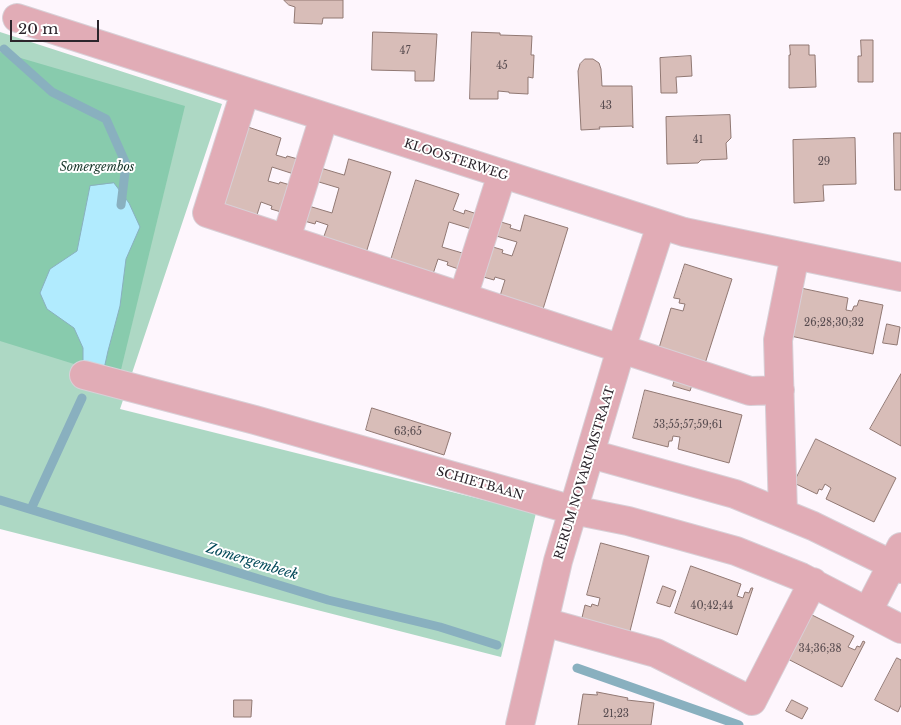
<!DOCTYPE html>
<html>
<head>
<meta charset="utf-8">
<style>
	body { margin:0 }
	#map { position:relative; width:901px; height:725px; overflow:hidden; background:#fef6fd; font-family:"Libre Baskerville",serif }
	canvas { display:block }
	.scale { position:absolute; left:10px; top:20px; width:89px; height:22px; box-sizing:border-box; border:2px solid #2c252c; border-top:0; padding-left:6px; font-size:15px; line-height:18px; white-space:nowrap; color:#2c252c; -webkit-text-stroke:4px #fff; paint-order:stroke }
</style>
</head>
<body>
<div id="map">
<canvas width="901" height="725"></canvas>
<div class="scale">20 m</div>
</div>
<script>
const c = document.querySelector('canvas').getContext('2d');
c.lineJoin = 'round';
function fillPath(path, color) { c.fillStyle = color; c.fill(path, 'evenodd'); }
function strokePath(path, color, width, dash) { c.strokeStyle = color; c.lineWidth = width; c.lineCap = dash ? 'butt' : 'round'; c.setLineDash(dash || []); c.stroke(path); }
function label(font, color, halo, rows, align = 'center') {
  c.font = font + ' "Libre Baskerville",serif'; c.lineWidth = 4; c.setLineDash([]); c.textBaseline = 'middle'; c.strokeStyle = halo; c.fillStyle = color; for (const [text, x, y, turn = 0] of rows) {
    c.save(); c.translate(x, y); c.rotate((+turn || 0) * Math.PI / 180); c.textAlign = isNaN(turn) ? turn : align; if (halo) c.strokeText(text, 0, 0); c.fillText(text, 0, 0); c.restore();
  }
}
fillPath(new Path2D(`
	M0,32L222,104L120,409L536,513L501,657L0,529Z`), '#add8c4');
fillPath(new Path2D(`
	M0,52L185,106L119,378L0,341Z`), '#88cbad');
const water = new Path2D(`
	M114,183L129,203L140,227L126,259L120,306L108,351L104,369L83,364V348L74,328L47,309L40,293L50,269L77,251L90,186Z`);
fillPath(water, '#b1ebfe');
strokePath(water, '#89b0bf', 1);
strokePath(new Path2D(`
	M4,49L52,92L106,119L126,164L121,205
	M0,500L328,600L440,627L497,645
	M31,509L82,398
	M577,668L739,725`), '#89b0bf', 9);
const building = new Path2D(`
	M284,0H343V18H323L322,24L294,23L295,7L289,5Z
	M373,32L437,34L434,81H415V71L372,70Z
	M472,32L500,33V35L532,36L531,55H534L533,78L528,77V94L509,93V92L498,91V99H470Z
	M861,40H873V82H858V56H861Z
	M790,45H809V55H815L816,87L789,88V55H790Z
	M691,56L692,76L676,77L677,93H661L660,58Z
	M585,59H593L599,63L601,69L602,86H632L633,128L632,126L599,127L600,129L581,130L578,71L580,64Z
	M730,115L731,138L726,143L727,159L701,160L698,163L667,164L666,117Z
	M239,124L281,138L276,155L286,158L287,156L305,161L300,176L272,167L268,181L279,184L280,182L297,187L288,214L271,209L272,206L261,202L256,218L214,205Z
	M894,133H901V190H895Z
	M855,138L856,184L823,185L824,201L794,203L793,140Z
	M349,159L391,172L366,253L323,239L328,225L316,221L315,224L297,219L302,204L332,213L339,188L309,179L314,166L344,175Z
	M416,180L459,194L453,210L464,214L465,210L483,216L478,231L449,222L442,247L469,255L464,271L447,265L448,262L438,259L433,274L391,260Z
	M525,215L568,228L543,309L500,296L505,280L495,277L494,280L473,274L483,244L503,250L502,253L512,256L517,242L486,233L491,219L511,225L510,228L520,231Z
	M685,264L732,279L702,373L656,358L671,308L683,311L685,304L679,303L680,299L674,298Z
	M796,287L848,298L846,310L852,311L854,306H857L859,300L883,305L873,354L786,335Z
	M887,324L900,327L897,345L883,343Z
	M677,373L694,379L690,391L673,386Z
	M901,374V446L870,429Z
	M645,390L742,415L729,463L678,449L680,437L673,436L672,441H669L668,447L633,438Z
	M372,408L451,433L444,455L366,430Z
	M816,439L896,478L874,522L826,499L831,488L825,484L822,490L819,489L817,494L794,483Z
	M601,543L649,556L627,643L579,630L585,605L591,607L592,604L598,606L600,598L587,595Z
	M691,566L741,584L737,596L743,598L745,592L749,593L751,588H753L737,635L675,613Z
	M663,586L676,591L670,607L657,603Z
	M806,612L854,636L848,647L855,650L857,646L860,647L863,641L865,642L842,687L784,657Z
	M897,658L901,660V705L898,712L875,700Z
	M597,692L628,698L627,700L654,703L651,725H578L583,694L597,695Z
	M234,700H252L251,717H234Z
	M792,700L808,708L802,719L786,711Z`);
fillPath(building, '#d8bdb8');
strokePath(building, '#917873', 1);
const minor = new Path2D(`
	M17,18L684,232L901,277
	M245,92L207,213L286,239L324,117
	M286,239L750,391L780,390
	M463,297L502,174
	M84,375L255,420L573,510L628,521L736,551L801,577L901,629
	M591,454L735,494L813,526L901,569
	M783,513L778,340L795,255
	M868,611L901,547
	M544,622L656,653L752,701L813,582
	M520,725L558,561L621,349L661,225`);
strokePath(minor, '#d8d0d7', 30);
strokePath(minor, '#e1acb6', 28);
label('10px', '#574b4f', null, [
	["47",405,51],
	["45",502,66],
	["43",606,106],
	["41",698,140],
	["29",824,162],
	["26;28;30;32",834,323],
	["53;55;57;59;61",688,425],
	["63;65",408,432],
	["40;42;44",712,606],
	["34;36;38",820,649],
	["21;23",616,714]
]);
label('12px', '#2c252c', '#fff', [
	["KLOOSTERWEG",456,160,18],
	["RERUM NOVARUMSTRAAT",585,473,-73],
	["SCHIETBAAN",480,484,16]
]);
label('italic 12px', '#163528', '#fff', [
	["Somergembos",97,168]
]);
label('italic 14px', '#064b5b', '#fff', [
	["Zomergembeek",252,562,17]
]);
</script>
</body>
</html>
